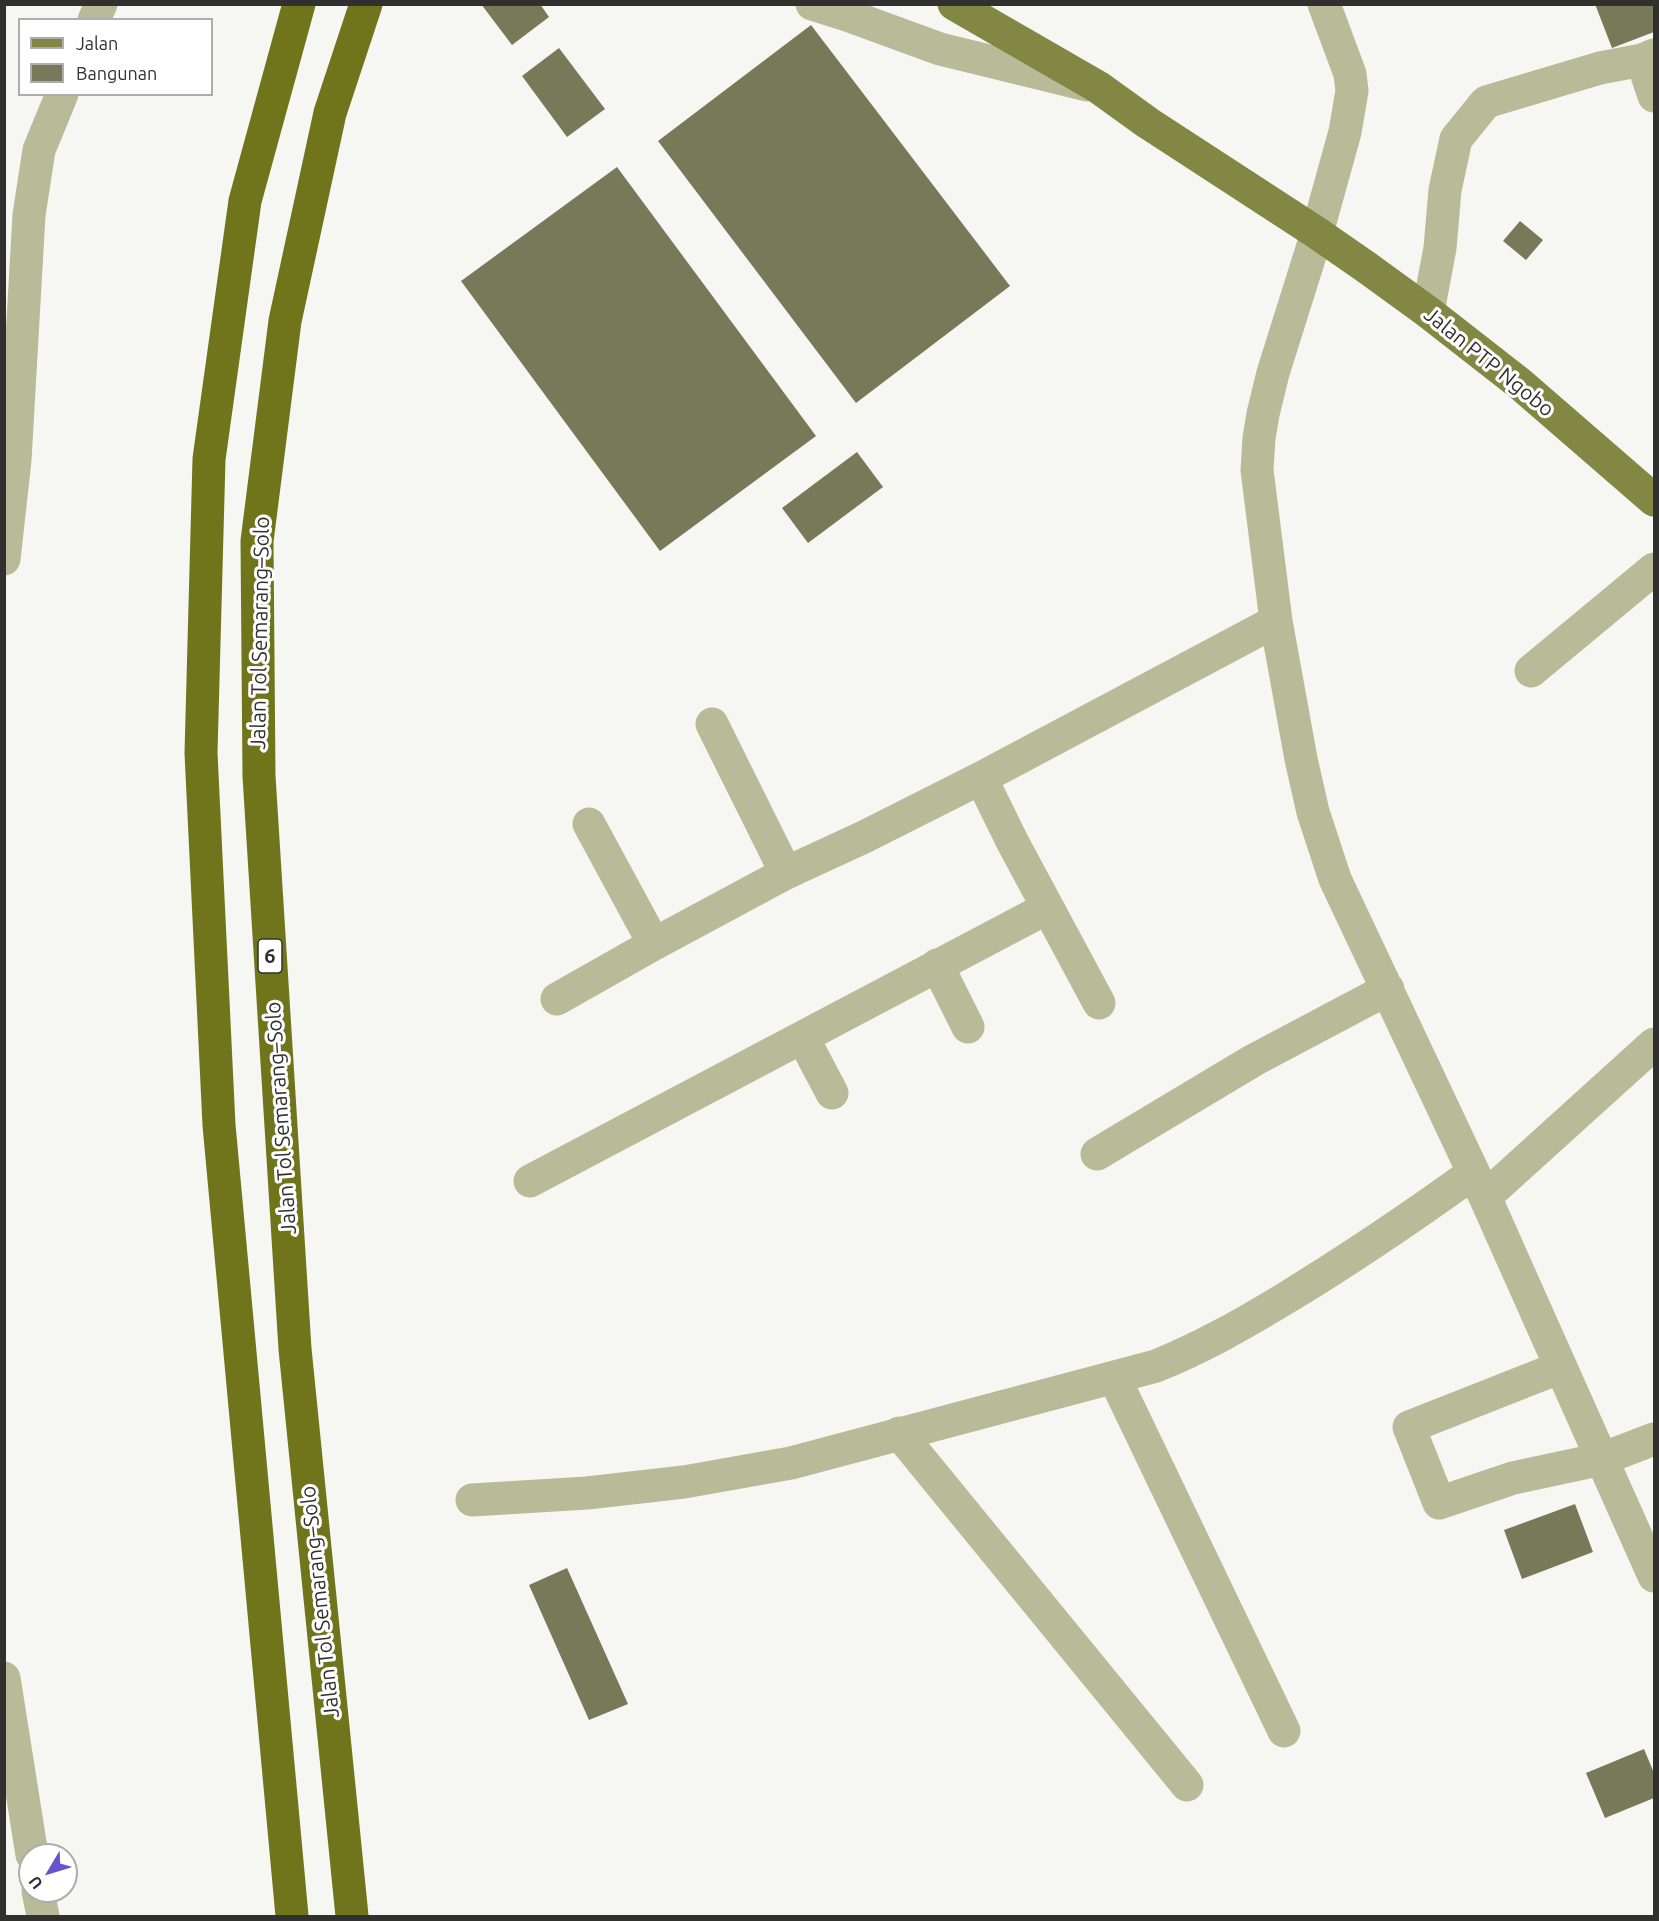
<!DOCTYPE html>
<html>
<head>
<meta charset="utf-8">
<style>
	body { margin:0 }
	#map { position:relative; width:1659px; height:1921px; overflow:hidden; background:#f6f7f2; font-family:Ubuntu,sans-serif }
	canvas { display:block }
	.frame { position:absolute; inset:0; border:6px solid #30312f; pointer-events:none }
	.legend { position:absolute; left:18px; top:18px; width:195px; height:78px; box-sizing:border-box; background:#fff; border:2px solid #acadac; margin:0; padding:8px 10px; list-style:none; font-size:18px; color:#30312f }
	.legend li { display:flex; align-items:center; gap:12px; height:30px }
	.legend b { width:30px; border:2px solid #acadac }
	.north { position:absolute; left:18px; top:1843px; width:60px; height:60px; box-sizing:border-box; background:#fff; border:2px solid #acadac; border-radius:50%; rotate:232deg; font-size:16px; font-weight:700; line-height:24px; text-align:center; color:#30312f }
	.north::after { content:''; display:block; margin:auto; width:21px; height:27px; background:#6554cd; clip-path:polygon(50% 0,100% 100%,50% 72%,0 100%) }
</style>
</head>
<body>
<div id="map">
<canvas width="1659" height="1921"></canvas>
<div class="frame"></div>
<ul class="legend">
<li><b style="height:8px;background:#828843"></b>Jalan</li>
<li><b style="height:16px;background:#777a59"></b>Bangunan</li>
</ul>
<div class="north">U</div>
</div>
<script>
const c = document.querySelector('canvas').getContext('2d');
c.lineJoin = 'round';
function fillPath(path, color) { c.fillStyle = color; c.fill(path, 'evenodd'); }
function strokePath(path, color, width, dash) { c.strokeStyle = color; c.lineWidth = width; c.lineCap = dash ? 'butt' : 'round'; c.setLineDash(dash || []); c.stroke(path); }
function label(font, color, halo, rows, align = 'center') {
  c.font = font + ' Ubuntu,sans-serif'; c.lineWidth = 6; c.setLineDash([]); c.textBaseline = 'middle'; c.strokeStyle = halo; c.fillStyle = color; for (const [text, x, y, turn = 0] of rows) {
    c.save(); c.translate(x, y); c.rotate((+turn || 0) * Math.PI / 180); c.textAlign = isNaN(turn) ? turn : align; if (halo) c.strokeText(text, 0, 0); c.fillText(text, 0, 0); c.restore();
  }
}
fillPath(new Path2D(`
	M481,4H540L549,17L512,45Z
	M1595,4H1654V32L1612,48Z
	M811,25L1010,286L856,403L658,141Z
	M559,48L605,109L567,137L522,76Z
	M617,167L816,436L660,551L461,281Z
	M1520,221L1543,240L1526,260L1503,241Z
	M857,452L883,487L808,543L782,508Z
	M1575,1504L1593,1552L1522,1579L1504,1530Z
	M567,1568L628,1704L589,1720L529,1585Z
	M1644,1749L1654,1773V1798L1605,1818L1586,1773Z`), '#777a59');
strokePath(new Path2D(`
	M812,4L847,15L940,49L1087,85
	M1324,4L1350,74L1352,91L1345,132L1317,233L1273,373L1263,414L1259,438L1257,470L1276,621L1301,759L1313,812L1335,879L1485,1197L1654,1576
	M94,20L101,4
	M1642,60L1654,96
	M1428,312L1440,248L1445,190L1456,139L1486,102L1600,68L1642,60L1654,55
	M4,559L15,460L29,215L39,150L62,94
	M1531,671L1654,569
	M712,724L786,873
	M981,778L1013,843L1099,1003
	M589,824L654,944
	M937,965L968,1027
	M557,999L654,944L786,873L864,837L981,778L1276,621
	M803,1038L832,1093
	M1097,1154L1254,1060L1388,989
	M530,1181L1047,908
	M1485,1197L1654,1044
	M1561,1367L1409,1427L1439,1503L1513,1478L1602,1459L1654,1439
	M1114,1377L1284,1731
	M899,1433L1187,1785
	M472,1500L587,1493L684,1482L791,1463L1156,1366C1203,1347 1243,1324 1286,1298C1350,1259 1412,1217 1473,1173
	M4,1678L32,1855
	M38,1891L43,1916`), '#b7bb97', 33);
strokePath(new Path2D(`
	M954,4L1098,87L1148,123L1317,233L1366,267L1428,312L1519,383L1654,500`), '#828843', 33);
strokePath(new Path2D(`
	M292,1916L219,1125L201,753L209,459L245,201L299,4
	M352,1916L295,1349L259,776L257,541L285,321L330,113L366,4`), '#70751b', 33);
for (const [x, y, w] of [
	[270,956,24]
]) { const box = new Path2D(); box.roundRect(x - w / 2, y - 17, w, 34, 4.5); c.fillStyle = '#fff'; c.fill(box); strokePath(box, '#30312f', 1.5); }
label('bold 20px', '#30312f', null, [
	["6",270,956]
]);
label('21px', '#30312f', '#fff', [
	["Jalan PTP Ngobo",1489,362,39],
	["Jalan Tol Semarang–Solo",260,633,-89],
	["Jalan Tol Semarang–Solo",281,1118,-94],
	["Jalan Tol Semarang–Solo",320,1602,-96]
]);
</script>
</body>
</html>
